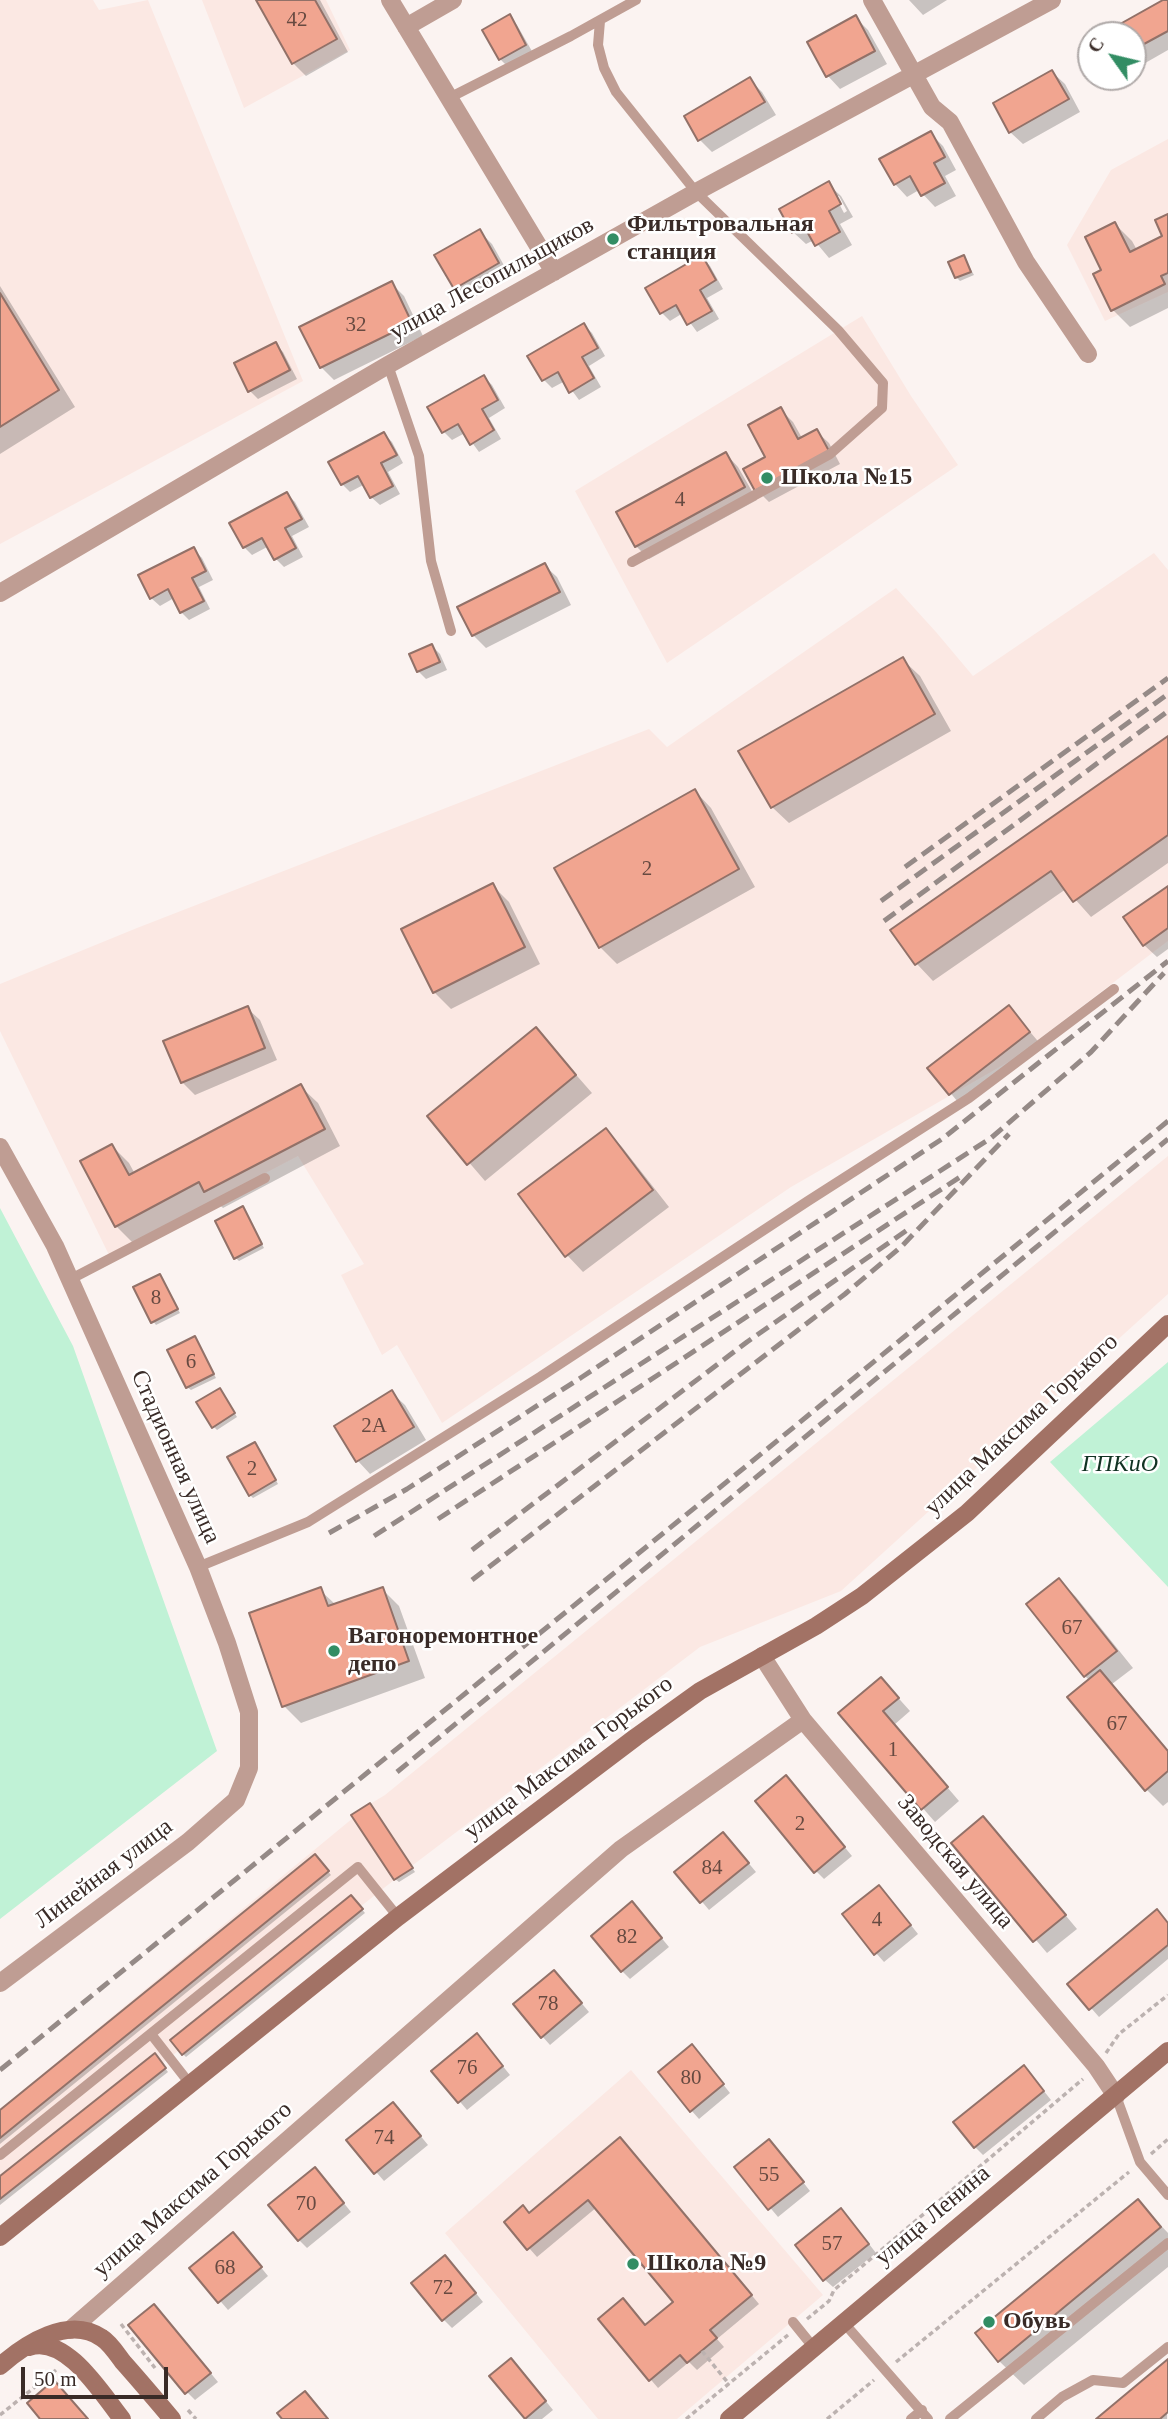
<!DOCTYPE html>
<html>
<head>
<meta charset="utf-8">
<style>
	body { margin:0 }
	#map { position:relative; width:1168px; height:2419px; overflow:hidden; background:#fbf3f1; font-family:Georgia,serif }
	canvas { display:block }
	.north { position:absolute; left:1077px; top:21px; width:70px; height:70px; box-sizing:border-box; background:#fff; border:2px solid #b0aaa9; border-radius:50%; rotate:304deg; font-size:19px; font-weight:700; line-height:28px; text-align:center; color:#392b27 }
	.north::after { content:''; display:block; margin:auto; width:24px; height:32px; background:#328d64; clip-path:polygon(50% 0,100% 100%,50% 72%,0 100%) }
	.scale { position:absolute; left:21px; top:2367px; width:147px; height:32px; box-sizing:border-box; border:4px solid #392b27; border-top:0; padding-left:9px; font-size:21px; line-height:24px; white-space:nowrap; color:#392b27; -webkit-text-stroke:5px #fff; paint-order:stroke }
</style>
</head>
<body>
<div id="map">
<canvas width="1168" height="2419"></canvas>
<div class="north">С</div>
<div class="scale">50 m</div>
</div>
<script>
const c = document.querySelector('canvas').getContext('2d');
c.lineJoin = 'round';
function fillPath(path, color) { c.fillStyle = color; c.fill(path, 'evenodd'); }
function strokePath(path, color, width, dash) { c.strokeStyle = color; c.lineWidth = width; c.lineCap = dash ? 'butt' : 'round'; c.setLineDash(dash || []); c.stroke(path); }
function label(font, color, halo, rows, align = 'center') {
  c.font = font + ' Georgia,serif'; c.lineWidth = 5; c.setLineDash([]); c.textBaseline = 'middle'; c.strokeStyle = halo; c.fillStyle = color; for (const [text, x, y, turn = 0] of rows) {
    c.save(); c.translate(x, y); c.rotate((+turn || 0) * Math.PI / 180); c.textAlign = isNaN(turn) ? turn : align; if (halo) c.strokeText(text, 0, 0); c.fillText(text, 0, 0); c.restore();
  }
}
fillPath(new Path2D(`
	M0,0H93L99,10L148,0L303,381L0,544Z
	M202,0H326L350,50L244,108Z
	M1168,139V292L1105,321L1067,245L1111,170Z
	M862,316L911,396L958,465L667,663L575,491Z
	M1154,553L1168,570V941L1010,1061L791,1187L442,1423L397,1345L382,1355L341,1275L364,1264L298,1156L109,1255L0,1031V984L137,928L649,729L667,747L896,588L936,632L973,676Z
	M1168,1156V1294L841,1591L700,1647L413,1865L0,2192V2109L370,1804L385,1795Z
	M631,2070L823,2295L677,2419H598L445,2233Z`), '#fbe8e3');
fillPath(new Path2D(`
	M0,1208L73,1346L217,1751L0,1919Z
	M1168,1362V1587L1050,1462Z`), '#c0f2d6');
fillPath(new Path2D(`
	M258,0H320L348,52L306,76L293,63Z
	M909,0H947L923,15Z
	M1168,0V50L1133,70V35H1107Z
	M509,17L517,25L533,53L508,67L500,59Z
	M856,18L868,30L887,64L840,89L828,76L810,42Z
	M1052,72L1065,84L1080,112L1023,144L1010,132Z
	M749,79L762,92L776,115L712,152L700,140Z
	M930,133L943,146L956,170L945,176L956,196L935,207L919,190L907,197L895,184Z
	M828,184L841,196L853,217L840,224L852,245L829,258L814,240L806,244L793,232ZM835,196H839L847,211L844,213Z
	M1168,216V308L1130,327L1113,310L1103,271L1115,224L1132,241L1137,250L1165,236Z
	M479,231L492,244L510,276L468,301L455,288Z
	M964,257L974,275L960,281L956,277Z
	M702,258L710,266L723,289L707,298L719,319L697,332L683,313L670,321L662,313Z
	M391,283L404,296L423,336L334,380L321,367Z
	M0,286L75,407L0,454Z
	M584,325L592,333L605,356L589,366L601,387L579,400L565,381L552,388L544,380L530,357Z
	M275,344L283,352L297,379L258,399L250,391Z
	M484,377L492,385L505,408L489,418L501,439L479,452L465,433L452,440L444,432Z
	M780,409L793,422L802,438L816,431L829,443L840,464L769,502L757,490Z
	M384,434L392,442L403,463L388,472L400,494L380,505L371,497L365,484L350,492L342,484Z
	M726,454L738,467L757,500L649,559L636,546L618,513Z
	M287,494L295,502L309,527L292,536L303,557L284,567L276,559L269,546L252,555L244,547Z
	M194,550L202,558L213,580L199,587L210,609L189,620L181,612L174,598L160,606L151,598Z
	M544,565L557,577L571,605L486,648L473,635Z
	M432,646L440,654L447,670L426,679L418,671Z
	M903,660L920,676L951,731L789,823L772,807Z
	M1168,738V863L1091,917L1066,889L933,981L917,964L893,930Z
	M695,791L711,808L755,887L617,964L600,947Z
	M492,885L509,902L540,964L451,1009L434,992Z
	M1168,888V949L1157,957L1144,945Z
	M1009,1007L1042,1046L962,1107L930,1068Z
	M247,1008L260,1020L277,1060L195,1095L182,1082Z
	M536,1029L592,1093L485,1181L430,1117Z
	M301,1087L318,1103L340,1146L223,1208L214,1200L133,1243L116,1226L112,1146L129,1163L135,1174Z
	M606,1130L622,1147L669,1207L583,1272L567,1255Z
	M243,1208L264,1248L239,1261L236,1258Z
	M160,1276L180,1313L156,1325L153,1321Z
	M195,1338L216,1378L191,1390L187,1387Z
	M392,1393L405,1405L426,1440L370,1474L358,1461L336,1426Z
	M223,1394L237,1417L217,1430L213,1426Z
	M258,1447L278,1484L253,1498L250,1495Z
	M1059,1580L1076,1597L1133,1668L1112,1684L1168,1750V1802L1163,1806L1146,1789L1090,1681L1085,1676Z
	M382,1589L399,1606L425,1678L301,1723L284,1706L320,1590L336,1605Z
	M893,1692L910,1711L894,1725L959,1801L935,1822L840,1714Z
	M794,1786L852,1856L824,1879L816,1871Z
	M373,1809L415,1872L399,1882L395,1879Z
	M995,1831L1077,1929L1047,1953L954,1843Z
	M731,1842L756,1872L709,1910L677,1872Z
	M318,1860L331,1875L0,2144V2112Z
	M887,1895L918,1934L884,1962L876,1953Z
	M354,1900L365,1913L186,2057L183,2054Z
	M640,1912L669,1947L630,1979L622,1971Z
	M1168,1923V1959L1099,2017L1070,1984Z
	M562,1980L589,2012L550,2045L542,2036Z
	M485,2044L510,2075L467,2110L434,2071Z
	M700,2055L730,2093L699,2119L691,2110Z
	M158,2059L168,2072L0,2205V2178Z
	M1032,2076L1051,2100L983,2155L975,2147Z
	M401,2112L428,2145L384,2181L349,2141Z
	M628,2147L759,2304L717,2339L724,2347L697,2370L689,2362L658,2388L600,2320L646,2326L675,2302L597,2207L537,2257L506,2222L530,2214Z
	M777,2149L810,2191L778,2217L736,2167Z
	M323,2177L351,2212L307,2248L299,2240Z
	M1138,2201L1168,2233V2267L1024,2385L999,2361Z
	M849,2218L876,2253L833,2287L824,2279Z
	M241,2243L268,2276L228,2310L192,2268Z
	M453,2265L483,2302L452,2328L444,2320Z
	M162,2314L218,2382L195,2400L187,2392Z
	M1168,2361L1167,2419H1098Z
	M519,2368L553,2410L542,2419H527L492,2376Z`), '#0003');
const building = new Path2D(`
	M256,0H315L337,39L292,64Z
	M1163,0H1168V31L1133,50V35H1105L1104,33Z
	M510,14L526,45L499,60L482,30Z
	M856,15L875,51L826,77L807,42Z
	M1052,70L1069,99L1009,133L993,103Z
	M750,77L765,102L698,141L684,116Z
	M931,131L945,157L934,163L945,183L921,196L910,176L894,185L879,159Z
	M829,181L841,204L829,211L840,232L815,246L804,226L792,233L779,209Z
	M1168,214V273L1161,276L1165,284L1111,311L1093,274L1101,270L1085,237L1115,222L1130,252L1162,236L1155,220Z
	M480,229L499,263L454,289L434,255Z
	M702,255L716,280L700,290L712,311L687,325L676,305L660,314L645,288Z
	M964,255L971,272L955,278L948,262Z
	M392,281L412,323L320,368L299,327Z
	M0,293L59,390L0,427Z
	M584,323L598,348L582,357L594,378L569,393L558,372L542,381L527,356Z
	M276,342L290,370L248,392L234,363Z
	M484,375L498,400L482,409L494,430L470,445L458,424L442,433L427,407Z
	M781,407L798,439L817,429L829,451L755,491L743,469L765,457L748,425Z
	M384,432L397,455L381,463L393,486L370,498L358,476L341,485L328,462Z
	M726,452L745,487L635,547L616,512Z
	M287,492L302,519L285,528L296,548L274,560L262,538L243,548L229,523Z
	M194,547L206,571L192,578L204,601L180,613L168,589L150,599L138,575Z
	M545,563L560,592L472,636L457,607Z
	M432,644L440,662L417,672L409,654Z
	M903,657L935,714L771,808L738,751Z
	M1168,736V835L1073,902L1051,871L915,965L890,930Z
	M695,789L739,869L599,948L554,868Z
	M493,883L525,947L433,993L401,929Z
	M1168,886V928L1143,946L1123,917Z
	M1009,1005L1030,1032L949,1095L927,1068Z
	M248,1006L265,1048L181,1083L163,1041Z
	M536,1027L576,1075L467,1165L427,1116Z
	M301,1084L325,1129L204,1192L199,1182L115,1227L80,1161L112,1144L129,1175Z
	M606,1128L653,1190L565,1257L518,1194Z
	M243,1206L262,1244L234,1259L215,1221Z
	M160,1274L178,1309L151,1323L133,1287Z
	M195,1336L214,1374L186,1388L167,1350Z
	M220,1388L235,1413L212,1428L196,1402Z
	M392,1390L414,1427L356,1462L334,1426Z
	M255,1442L276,1480L249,1496L227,1457Z
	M1059,1578L1117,1651L1084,1677L1026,1604Z
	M321,1587L328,1606L383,1587L409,1661L282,1707L249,1613Z
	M1100,1670L1168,1751V1771L1145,1791L1067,1697Z
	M881,1677L899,1698L883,1711L948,1787L921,1810L838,1713Z
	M786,1775L845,1847L814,1873L755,1801Z
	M370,1803L413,1868L394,1880L351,1815Z
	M983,1816L1066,1915L1033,1942L951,1843Z
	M723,1832L749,1863L700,1903L674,1872Z
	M315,1854L329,1871L0,2138V2110Z
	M879,1885L911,1925L874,1955L842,1914Z
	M351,1895L363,1909L182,2055L170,2040Z
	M632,1901L662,1938L621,1972L591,1936Z
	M1157,1909L1168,1923V1945L1089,2010L1067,1984Z
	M554,1970L582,2003L541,2038L513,2004Z
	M477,2033L503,2066L458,2103L431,2071Z
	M692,2044L724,2084L690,2112L658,2072Z
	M155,2053L166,2068L0,2199V2176Z
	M1024,2065L1044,2091L974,2148L953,2122Z
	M393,2102L421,2136L374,2174L346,2140Z
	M620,2137L752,2295L710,2330L717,2338L687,2363L680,2355L649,2381L598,2319L623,2298L645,2325L673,2302L588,2200L527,2250L504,2222L523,2205L529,2213Z
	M769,2139L804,2182L768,2210L734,2167Z
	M315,2167L344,2203L298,2241L268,2205Z
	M1138,2199L1161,2227L998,2362L975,2333Z
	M841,2208L869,2244L823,2281L795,2245Z
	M233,2232L262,2267L218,2303L189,2268Z
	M445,2255L476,2293L442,2321L411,2283Z
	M154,2304L211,2373L185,2394L128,2325Z
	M511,2358L546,2401L525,2419L489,2376Z
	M1168,2359V2412L1160,2419H1096Z
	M54,2380L88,2419H40L27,2403Z
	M305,2391L328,2419H282L277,2413Z`);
fillPath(building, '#f1a590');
strokePath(building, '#927168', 2);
strokePath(new Path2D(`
	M1106,2053L1119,2034L1168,1995
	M1151,2154L1168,2139
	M807,2319L829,2301L834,2290L1083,2079
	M121,2324L155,2368
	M702,2351L729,2384
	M896,2362L1129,2172
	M188,2410L196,2419
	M0,2415L56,2370
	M686,2419L788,2335
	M827,2419L874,2380`), '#bcb2b0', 3.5, [5, 3.5]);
strokePath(new Path2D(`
	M600,21L598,45L604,68L616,92L696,192L838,330L883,383L882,408L830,454L632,562
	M449,98L571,36L636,0
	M388,365L419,456L431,561L451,631
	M69,1280L265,1178
	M198,1567L308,1522L540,1377L808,1201L969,1098L1114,989
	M151,2034L190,2084
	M1116,2096L1140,2162L1168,2195
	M0,2155L358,1867L398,1917
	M793,2322L814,2348
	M844,2323L928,2419
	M911,2419L922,2410
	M950,2419L1168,2243
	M1036,2419L1062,2397L1093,2380L1123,2383L1168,2347`), '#bf9d93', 10);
strokePath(new Path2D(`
	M390,0L554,272
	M872,0L932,107L950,122L1026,262L1088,354
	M406,27L453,0
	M0,593L388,365L696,192L1052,0
	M0,1147L55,1246L198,1567L227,1643L249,1712V1768L236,1800L188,1842L0,1983
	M762,1656L803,1720L1096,2066L1116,2096
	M70,2330L621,1849L803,1720`), '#bf9d93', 18);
strokePath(new Path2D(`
	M0,2237L398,1917L636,1737L700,1691L816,1626L862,1596L967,1513L1168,1324
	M29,2347C66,2334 102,2394 122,2419
	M0,2366C25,2344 69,2315 102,2338C110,2343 117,2354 123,2362C140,2381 156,2400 172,2419
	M729,2419L1168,2051`), '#a27265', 18);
strokePath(new Path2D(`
	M905,867L1168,678
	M881,901L1168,694
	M884,921L1168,711
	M438,1519L960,1177
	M329,1533L407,1489L582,1377L942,1139L1168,961
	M374,1536L991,1138L1091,1052L1164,973
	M472,1550L747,1342L910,1228
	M472,1580L845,1294L902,1246L1009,1134
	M397,1772L1168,1139
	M0,2070L750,1463L1168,1121`), '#958a87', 5, [14, 7]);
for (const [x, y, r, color] of [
	[613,239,7,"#328d64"],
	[767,478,7,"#328d64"],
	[334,1651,7,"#328d64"],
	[633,2264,7,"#328d64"],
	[989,2322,7,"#328d64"]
]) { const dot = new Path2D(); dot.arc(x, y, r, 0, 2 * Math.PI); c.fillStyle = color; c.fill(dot); strokePath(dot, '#fff', 2.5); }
label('21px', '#674a41', null, [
	["42",297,20],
	["32",356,325],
	["4",680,500],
	["2",647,869],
	["8",156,1298],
	["6",191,1362],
	["2А",374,1426],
	["2",252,1469],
	["67",1072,1628],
	["67",1117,1724],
	["1",893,1750],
	["2",800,1824],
	["84",712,1868],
	["4",877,1920],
	["82",627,1937],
	["78",548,2004],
	["76",467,2068],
	["80",691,2078],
	["74",384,2138],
	["55",769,2175],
	["70",306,2204],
	["57",832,2244],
	["68",225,2268],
	["72",443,2288]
]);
label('bold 24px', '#392b27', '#fff', [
	["Фильтровальная",627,225],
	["станция",627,253],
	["Школа №15",781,478],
	["Вагоноремонтное",348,1637],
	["депо",348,1665],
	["Школа №9",647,2264],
	["Обувь",1003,2322]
], 'left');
label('24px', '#392b27', '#fff', [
	["улица Лесопильщиков",492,279,-29],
	["улица Максима Горького",1022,1425,-43],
	["Стадионная улица",175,1457,66],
	["улица Максима Горького",569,1758,-37],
	["Заводская улица",955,1862,50],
	["Линейная улица",104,1874,-37],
	["улица Максима Горького",193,2190,-41],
	["улица Ленина",933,2216,-40]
]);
label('italic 24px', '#113323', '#fff', [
	["ГПКиО",1120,1465]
]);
</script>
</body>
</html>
